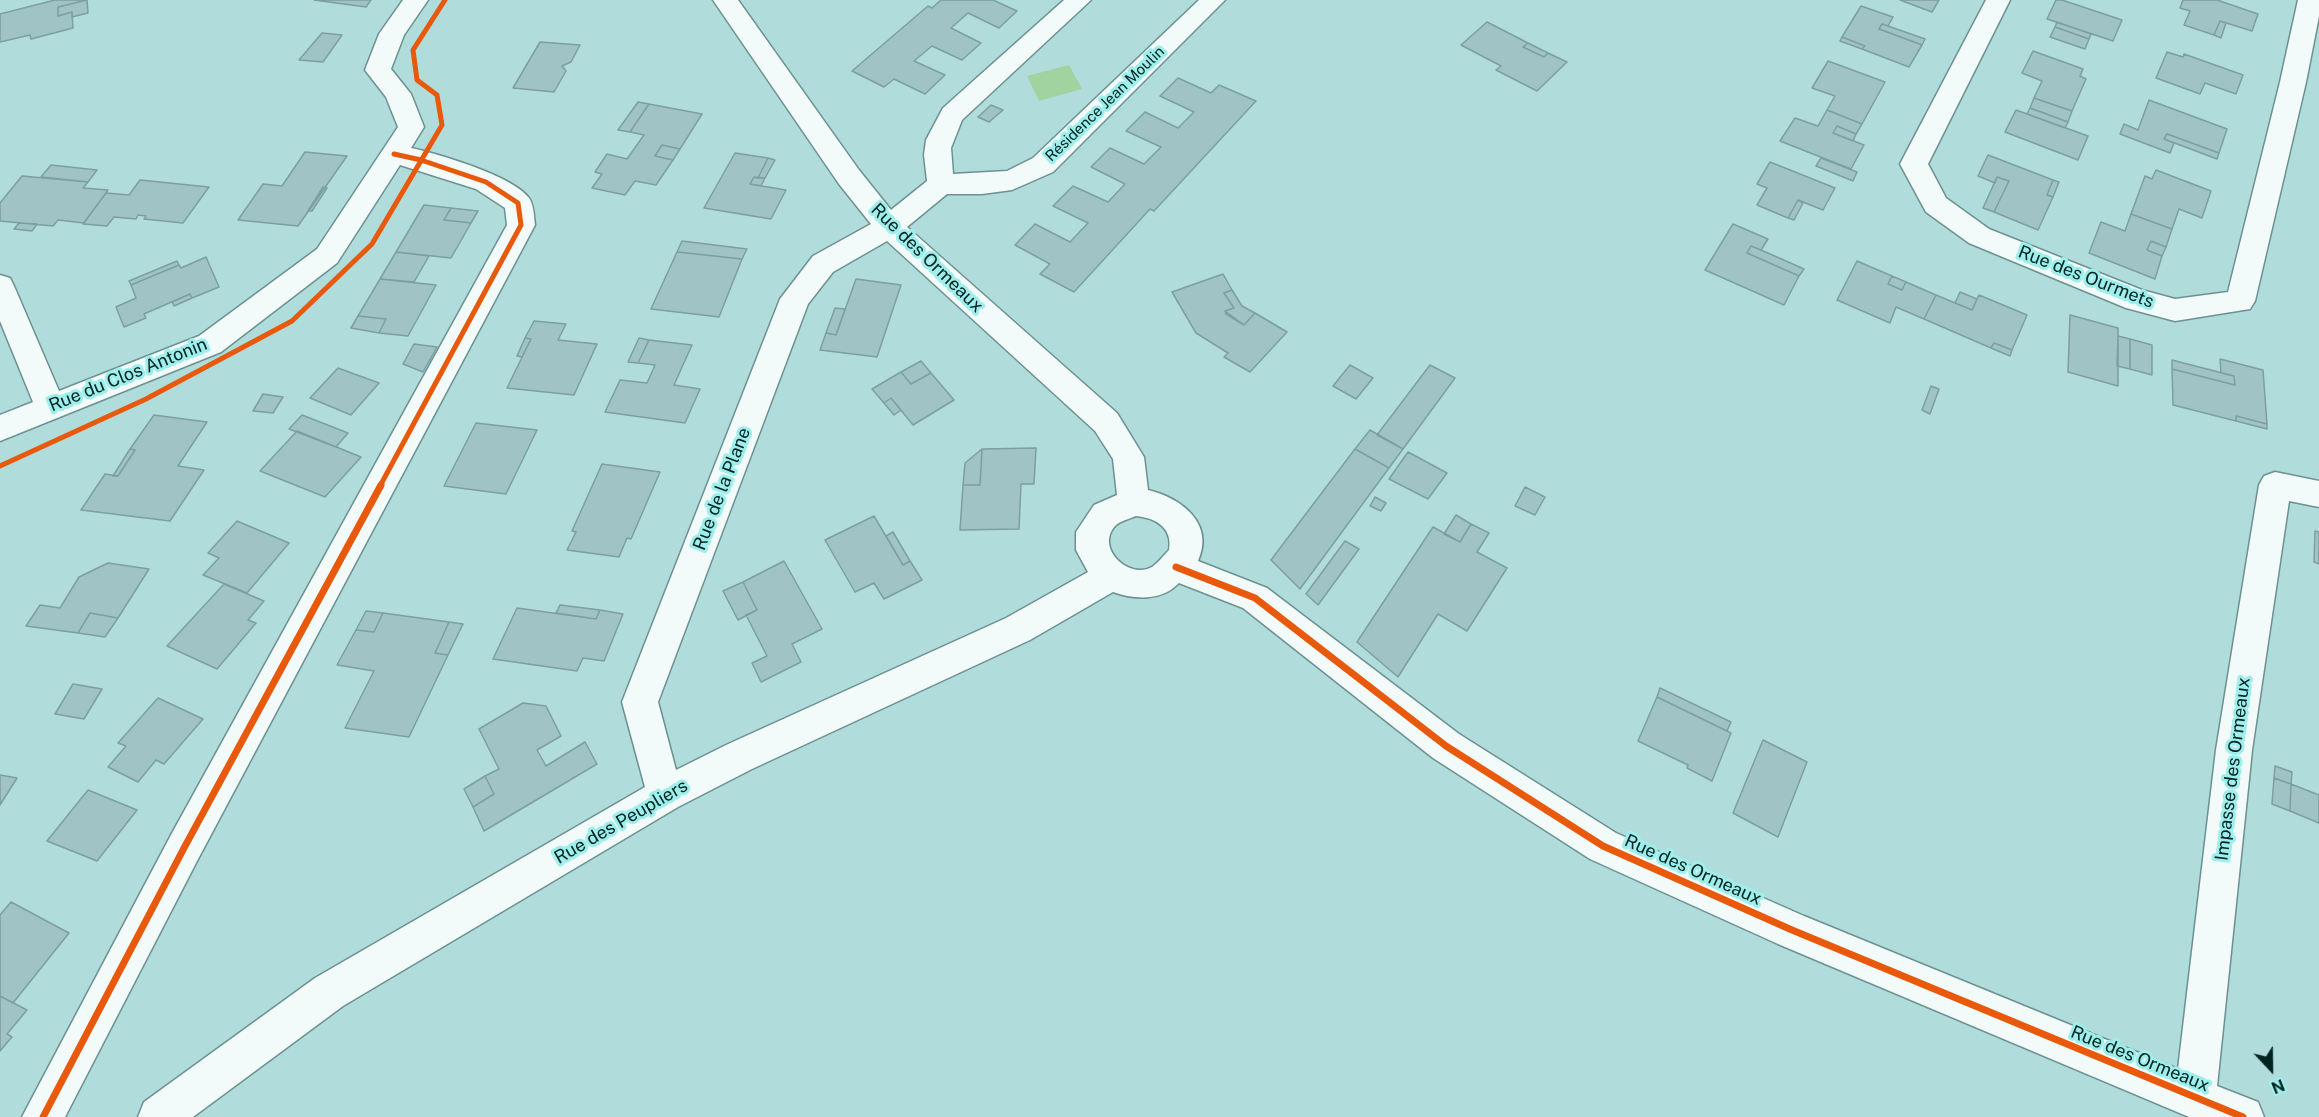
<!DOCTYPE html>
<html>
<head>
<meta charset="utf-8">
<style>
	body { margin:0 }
	#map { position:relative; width:2319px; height:1117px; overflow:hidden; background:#b0dddb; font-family:"Public Sans",sans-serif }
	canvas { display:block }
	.north { position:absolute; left:2241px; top:1039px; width:60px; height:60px; -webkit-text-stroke:4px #9eefec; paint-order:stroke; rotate:158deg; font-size:16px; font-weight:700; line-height:24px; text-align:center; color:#002322 }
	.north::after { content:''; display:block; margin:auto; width:21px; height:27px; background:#002322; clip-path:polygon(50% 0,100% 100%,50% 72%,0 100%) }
</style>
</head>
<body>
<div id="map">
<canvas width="2319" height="1117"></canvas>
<div class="north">N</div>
</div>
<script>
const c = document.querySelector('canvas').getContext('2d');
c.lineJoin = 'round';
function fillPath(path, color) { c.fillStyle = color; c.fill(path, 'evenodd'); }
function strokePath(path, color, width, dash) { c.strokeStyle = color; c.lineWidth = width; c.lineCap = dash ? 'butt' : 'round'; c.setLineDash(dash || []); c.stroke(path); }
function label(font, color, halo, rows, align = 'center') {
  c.font = font + ' "Public Sans",sans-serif'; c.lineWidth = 6; c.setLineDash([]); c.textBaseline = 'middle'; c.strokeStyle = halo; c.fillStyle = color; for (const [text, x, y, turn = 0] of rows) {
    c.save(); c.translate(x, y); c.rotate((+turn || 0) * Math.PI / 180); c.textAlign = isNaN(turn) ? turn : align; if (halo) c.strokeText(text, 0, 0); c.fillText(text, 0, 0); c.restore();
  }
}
fillPath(new Path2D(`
	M1069,65L1082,89L1039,101L1027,76Z`), '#a1d3a0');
const building = new Path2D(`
	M55,0H87L58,7V16L72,12L73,28L31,39L30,35L0,42V14Z
	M87,0L88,13L72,17V12L58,16V7Z
	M314,0H371L366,7Z
	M941,0H993L1017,11L999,28L968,13L951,28L981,43L962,60L932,46L914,61L945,75L925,94L894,79L884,87L852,71L928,6L932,8Z
	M1900,0H1939L1932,12Z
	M2056,0H2062L2122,20L2113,41L2047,19Z
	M2183,0H2217L2258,14L2252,31L2220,21L2214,35L2184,25L2190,11L2180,8Z
	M1861,6L1893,17L1888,26L1882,24L1879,29L1922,45L1909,67L1862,49L1865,46L1842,37Z
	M2220,21L2226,23L2221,38L2214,35Z
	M1487,22L1528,43L1523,47L1544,57L1548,53L1567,62L1537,91L1496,70L1501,66L1461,45Z
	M2057,22L2091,34L2089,39L2055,27Z
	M1882,24L1888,26L1925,39L1922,45L1879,29Z
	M2055,27L2089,39L2085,49L2050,37Z
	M322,33L342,35L323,62L299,60Z
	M1842,37L1865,46L1862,49L1840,41Z
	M540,42L580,45L571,62L562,66L566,71L554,92L513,88Z
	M1528,43L1548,53L1544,57L1523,47Z
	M2033,51L2083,69L2080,76L2086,79L2072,111L2034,98L2042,81L2022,73Z
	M2167,52L2183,57L2184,54L2243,75L2236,94L2205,83L2200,94L2156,78Z
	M1828,61L1885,82L1862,124L1827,110L1835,96L1812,88Z
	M1178,78L1211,93L1219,85L1256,101L1154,211L1150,209L1074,292L1040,274L1050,264L1015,245L1035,224L1070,242L1088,223L1053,206L1073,186L1108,202L1125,184L1091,167L1110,148L1144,164L1161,147L1126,131L1145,112L1178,128L1194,112L1160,96Z
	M2034,98L2072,111L2068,122L2030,108Z
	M2149,100L2227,129L2219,153L2167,134L2164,139L2174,143L2170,153L2120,134L2124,124L2138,130Z
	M638,102L649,104L630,132L618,130Z
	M649,104L702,114L680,149L662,145L655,156L673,160L656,185L635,181L625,195L592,188L602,174L595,172L607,154L627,159L644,135L630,132Z
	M991,105L1003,110L989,122L978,117Z
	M2030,108L2068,122L2065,128L2027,114Z
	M1827,110L1862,124L1856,134L1837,126L1833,133L1864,145L1851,169L1780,141L1795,118L1818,126Z
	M2016,110L2088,136L2078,160L2005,132Z
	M1837,126L1856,134L1853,141L1833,133Z
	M2167,134L2219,153L2217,159L2164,139Z
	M662,145L680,149L673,160L655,156Z
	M305,152L347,156L298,226L238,220L263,184L282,186Z
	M735,153L768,158L758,178L754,177L750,184L786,190L771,219L704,208Z
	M1988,155L2053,180L2047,195L2053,197L2038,230L1994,212L2009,181L1997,177L1995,183L1978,176Z
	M768,158L775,160L765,178H758Z
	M1821,158L1857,172L1853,181L1816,166Z
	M1770,162L1835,188L1823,210L1798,200L1788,218L1757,205L1767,188L1757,184Z
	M51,165L97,170L88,182L41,177Z
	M2156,170L2211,191L2202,218L2179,209L2172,229L2131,214L2145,176L2152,179Z
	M22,176L88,182L83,188L108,190L84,223L58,220L53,226L0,221V203Z
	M754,177L765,178L761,186L750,184Z
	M1997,177L2009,181L1994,212L1983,208Z
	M140,180L209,187L183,223L144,219L146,216L138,215L136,219L114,217L107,226L83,224L106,193L129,195Z
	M2053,180L2059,182L2053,197L2047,195Z
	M323,187L327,188L312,211H308Z
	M1798,200L1803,203L1794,220L1788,218Z
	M424,205L451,208L444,220L471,223L451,258L396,252Z
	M451,208L478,211L471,223L444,220Z
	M2131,214L2172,229L2166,247L2151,241L2147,250L2162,256L2155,279L2089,253L2101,222L2125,231Z
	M19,223L37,224L32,231L14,229Z
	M1733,224L1768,239L1761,250L1751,246L1747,253L1799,276L1784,305L1705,270Z
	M682,241L747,249L742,259L677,252Z
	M2151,241L2166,247L2162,256L2147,250Z
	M1751,246L1761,250L1804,269L1799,276L1747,253Z
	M396,252L429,256L414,282L380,279Z
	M677,252L742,259L719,317L651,309Z
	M206,257L219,287L192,298L190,294L144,314L146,318L124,327L116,307L136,298L131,285L179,265L181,268Z
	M177,261L179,265L131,285L129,281Z
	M1857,261L1892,276L1888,284L1902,290L1906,282L1936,295L1924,319L1896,307L1890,323L1837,300Z
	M1223,274L1232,290L1224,293L1234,308L1225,311L1226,314L1244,325L1255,313L1287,332L1250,372L1224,357L1228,353L1196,333L1172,292Z
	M1892,276L1906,282L1902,290L1888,284Z
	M380,279L436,285L408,336L379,333L386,319L358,316Z
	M856,279L901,285L877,357L820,350L826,333L836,335Z
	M1232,290L1242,306L1255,313L1244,325L1225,311L1234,308L1224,293Z
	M1960,292L1977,299L1972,310L1955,303Z
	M190,294L192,298L174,306L172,302Z
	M1936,295L1972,310L1979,295L2027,315L2012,350L1994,343L1991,348L1924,319Z
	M835,308L845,309L836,335L826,333Z
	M2070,315L2118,328V386L2068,372Z
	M358,316L386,319L379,333L351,328Z
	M534,321L566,324L558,340L597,344L574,395L507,388L531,339L525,338Z
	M2118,336L2130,339V369L2117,366Z
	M525,338L531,339L522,357L517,356Z
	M639,338L649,340L638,363L628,362Z
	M2130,339L2152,345V375L2130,369Z
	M649,340L692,345L674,385L700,389L685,423L605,412L620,380L647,383L655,365L638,363Z
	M1994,343L2012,350L2010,356L1991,348Z
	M414,344L437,347L423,372L403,364Z
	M2220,359L2263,370L2267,424L2236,416V421L2173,405L2172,369L2235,385L2234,376L2221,373Z
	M2172,360L2234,376L2235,385L2172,369Z
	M921,361L931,373L911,384L901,372Z
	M1350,365L1373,378L1356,399L1333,386Z
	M1430,365L1455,378L1403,449L1377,435Z
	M338,368L379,383L351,415L310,398Z
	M901,372L911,384L931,373L954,400L913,425L891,398L884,403L872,389Z
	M1931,386L1939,389L1930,414L1922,410Z
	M263,394L283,397L273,413L253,411Z
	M891,398L901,410L894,415L884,403Z
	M154,415L207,422L178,466L204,470L170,521L81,510L105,474L118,476L135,450L130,449Z
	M302,415L348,433L336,447L289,429Z
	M2236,416L2267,424V429L2236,421Z
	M476,423L537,430L506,494L444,486Z
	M1370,430L1403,449L1389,468L1355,449Z
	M297,431L361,457L325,497L260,471Z
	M1036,448L1034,484H1021L1019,529L960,530L963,485H980L982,449Z
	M130,449L135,450L118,476H113Z
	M982,449L980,485H963L965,463Z
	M1355,449L1389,468L1300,589L1271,560Z
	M1408,452L1447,473L1428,499L1389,479Z
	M602,464L660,472L631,539L627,538L619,557L567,550L576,532L572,531Z
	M1525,487L1545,497L1535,515L1515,506Z
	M1375,497L1386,503L1381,511L1370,506Z
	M1456,515L1471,524L1460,542L1444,534Z
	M874,516L903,565L910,561L922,580L884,599L874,583L855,592L825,540Z
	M237,521L289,543L247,593L203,575L219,558L208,553Z
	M1471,524L1489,533L1477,552L1507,568L1467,631L1438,614L1398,677L1357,642L1433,527L1460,542Z
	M2315,531L2319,532V564L2314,562Z
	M893,532L910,561L903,565L886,536Z
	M1345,541L1359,549L1318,605L1306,594Z
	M784,561L822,629L792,644L801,662L761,682L752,663L767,656L746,615L757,610L743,582Z
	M108,563L149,569L118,618L90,613L78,633L26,626L40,605L60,608L79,577Z
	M743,582L757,610L738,620L723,591Z
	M224,584L264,601L248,620L256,623L217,669L167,646Z
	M560,605L600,610L596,619L556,613Z
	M517,608L596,619L600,610L623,614L604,661L583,658L577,671L493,659Z
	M366,611L383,613L374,632L356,630Z
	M90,613L118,618L105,637L78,633Z
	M383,613L449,622L435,653L448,655L409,737L345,728L374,671L337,665L356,630L374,632Z
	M449,622L463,624L448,655L435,653Z
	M73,684L102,689L84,719L55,714Z
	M1660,688L1731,722L1727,731L1657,697Z
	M1657,697L1731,733L1712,781L1687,768L1688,765L1638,741Z
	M158,698L203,719L164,764L156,760L138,782L108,767L126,746L118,743Z
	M523,703L546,706L561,736L537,750L546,766L585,742L597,764L484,831L473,807L494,794L485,776L499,769L479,729Z
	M1763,740L1807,762L1778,837L1733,813Z
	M2275,766L2292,772L2291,784L2274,778Z
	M0,775L17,778L0,805Z
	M485,776L494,794L473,807L464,789Z
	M2274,778L2291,784L2290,811L2272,804Z
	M2291,784L2319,795V823L2290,811Z
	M88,790L137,810L97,861L47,841Z
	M11,902L69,933L13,1003L0,996V915Z
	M0,996L27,1010L7,1034L12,1037L0,1051Z`);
fillPath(building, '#a0c3c5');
strokePath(building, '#7c9fa1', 1.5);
const street = new Path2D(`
	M403,0H428L404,35L391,69L411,94L424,127L411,148C439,154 513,176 529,198C534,205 534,217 535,225L197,861L65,1117H22L171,835L507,225L505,208L476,189L400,165L337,263L221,352L0,441V415L33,402L0,321V275L10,278L14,286L59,391L199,336L317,249L398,127L386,97L365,70L379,34Z
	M713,0H738L859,170L891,210L927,181L924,155L926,140L943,108L1064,0H1091L962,120L951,148L953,174L1007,171L1033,158L1199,0H1225L1053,172L1012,190L982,194H947L907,227L1117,413L1144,457L1148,490C1181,498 1215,523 1198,561L1267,588L1459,734L1616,833L1804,916L2178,1069L2216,750L2259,485L2264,476L2275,472L2319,481V507L2289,501L2252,750L2217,1086L2258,1102L2264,1117H2189L1778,944L1590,859L1433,758L1243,608L1179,583C1162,601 1135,600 1113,592L1030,640L752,769L678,807L343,1006L193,1117H138L144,1102L315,978L645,787L622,702L780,299L813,256L871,224L839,184ZM887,241L1095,431L1113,459L1117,495L1094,505L1076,532V550L1088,572L1006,618L726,745L676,770L658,702L808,304L833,272ZM1136,516C1156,518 1173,528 1169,550C1164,555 1158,563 1152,567C1129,580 1095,548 1115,526C1120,521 1129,519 1136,516Z
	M1986,0H2010L1928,164L1946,198L1989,229L2142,290L2175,299L2228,292L2280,82L2298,0H2319V16L2306,82L2255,301L2250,309L2175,321L2126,308L1969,243L1926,212L1900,164Z`);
strokePath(street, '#6c9190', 3);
fillPath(street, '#f3fafa');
strokePath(new Path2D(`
	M0,466L146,399L292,321L372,244L442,125L437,95L417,80L413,50L445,0
	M380,486L521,225L518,203L486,182L421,160L394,154`), '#e8590c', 5);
strokePath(new Path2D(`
	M1176,567L1255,598L1446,746L1603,846L1792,930L2243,1117
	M43,1117L184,848L381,485`), '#e8590c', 7);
label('15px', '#002322', '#9eefec', [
	["Résidence Jean Moulin",1105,104,-44]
]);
label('18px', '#002322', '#9eefec', [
	["Rue des Ormeaux",927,258,44],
	["Rue des Ourmets",2086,277,21],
	["Rue du Clos Antonin",128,375,-22],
	["Rue de la Plane",722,489,-69],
	["Impasse des Ormeaux",2233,769,-83],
	["Rue des Peupliers",621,822,-30],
	["Rue des Ormeaux",1693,870,24],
	["Rue des Ormeaux",2140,1059,22]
]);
</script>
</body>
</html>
